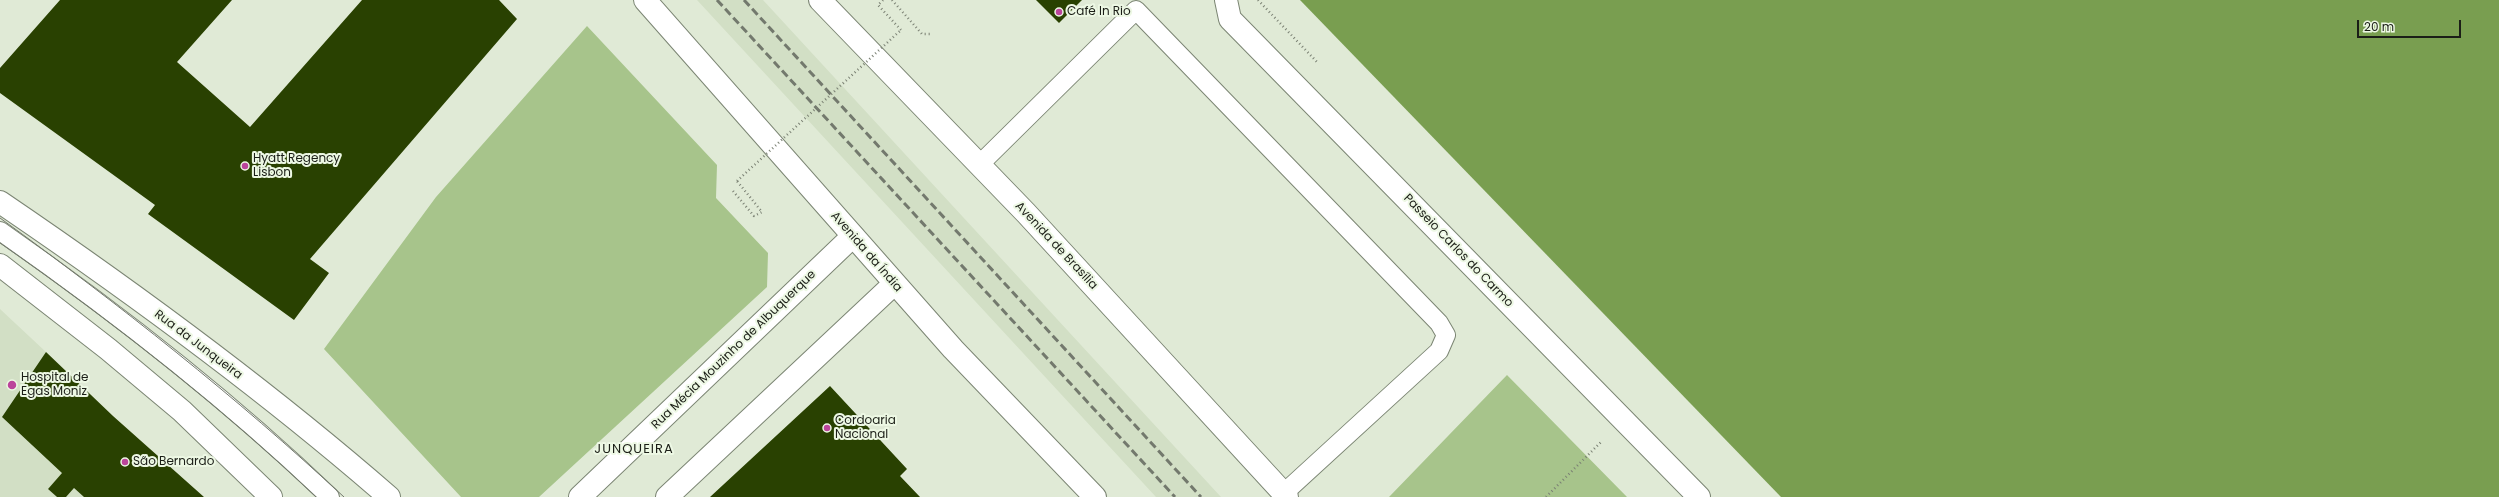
<!DOCTYPE html>
<html>
<head>
<meta charset="utf-8">
<style>
	body { margin:0 }
	#map { position:relative; width:2499px; height:497px; overflow:hidden; background:#e0ead6; font-family:Poppins,sans-serif }
	canvas { display:block }
	.scale { position:absolute; left:2357px; top:20px; width:104px; height:18px; box-sizing:border-box; border:2px solid #1b1e17; border-top:0; padding-left:5px; font-size:12px; line-height:14px; white-space:nowrap; color:#1b1e17; -webkit-text-stroke:3px #edf8e4; paint-order:stroke }
</style>
</head>
<body>
<div id="map">
<canvas width="2499" height="497"></canvas>
<div class="scale">20 m</div>
</div>
<script>
const c = document.querySelector('canvas').getContext('2d');
c.lineJoin = 'round';
function fillPath(path, color) { c.fillStyle = color; c.fill(path, 'evenodd'); }
function strokePath(path, color, width, dash) { c.strokeStyle = color; c.lineWidth = width; c.lineCap = dash ? 'butt' : 'round'; c.setLineDash(dash || []); c.stroke(path); }
function label(font, color, halo, rows, align = 'center') {
  c.font = font + ' Poppins,sans-serif'; c.lineWidth = 4; c.setLineDash([]); c.textBaseline = 'middle'; c.strokeStyle = halo; c.fillStyle = color; for (const [text, x, y, turn = 0] of rows) {
    c.save(); c.translate(x, y); c.rotate((+turn || 0) * Math.PI / 180); c.textAlign = isNaN(turn) ? turn : align; if (halo) c.strokeText(text, 0, 0); c.fillText(text, 0, 0); c.restore();
  }
}
fillPath(new Path2D(`
	M697,0H763L1221,497H1156Z
	M0,309L46,352L62,473L48,489L57,497H0Z
	M74,488L84,497H66Z`), '#d2dfc5');
fillPath(new Path2D(`
	M587,26L717,165L716,198L768,253L767,287L539,497H461L324,349L436,197Z
	M1507,375L1627,497H1389Z`), '#a7c48b');
fillPath(new Path2D(`
	M1300,0H2499V497H1781Z`), '#799e50');
fillPath(new Path2D(`
	M60,0H232L177,62L250,127L362,0H499L517,19L310,259L329,273L294,320L148,214L155,205L0,93V68Z
	M1036,0H1082L1059,23Z
	M46,352L113,416L204,497H84L74,488L66,497H57L48,489L62,473L2,417Z
	M830,386L907,469L900,476L920,497H710Z`), '#294101');
const service = new Path2D(`
	M979,165L1136,10L1439,323L1446,335L1439,351L1284,493
	M0,231C116,312 228,399 330,497`);
const pedestrian = new Path2D(`
	M1226,0L1230,19L1699,497`);
const minor = new Path2D(`
	M580,497L853,236
	M667,497L894,284`);
const secondary = new Path2D(`
	M0,202C134,293 266,390 389,497
	M0,265L108,349L182,411L271,497`);
const primary = new Path2D(`
	M645,0L953,349L1095,497
	M820,0L1026,213L1287,497`);
strokePath(service, '#7b8573', 20);
strokePath(pedestrian, '#7b8573', 24);
strokePath(minor, '#7b8573', 24);
strokePath(secondary, '#7b8573', 24);
strokePath(primary, '#7b8573', 24);
strokePath(new Path2D(`
	M883,0L878,5L901,30
	M892,0L922,34H931
	M1258,0L1317,62
	M733,191L754,216L762,212L737,181
	M1546,497L1602,441`), '#7a8073', 2.5, [1, 3]);
strokePath(service, '#fff', 18);
strokePath(pedestrian, '#fff', 22);
strokePath(minor, '#fff', 22);
strokePath(secondary, '#fff', 22);
strokePath(primary, '#fff', 22);
strokePath(new Path2D(`
	M0,218C120,305 235,396 344,497
	M0,243C110,320 218,404 316,497`), '#73796d', 1);
strokePath(new Path2D(`
	M717,0L1175,497
	M744,0L1201,497`), '#73796d', 3, [8, 4]);
strokePath(new Path2D(`
	M737,181L901,30`), '#7a8073', 2.5, [1, 3]);
for (const [x, y, r, color] of [
	[1059,12,4,"#bb449b"],
	[245,166,4,"#bb449b"],
	[12,385,5,"#bb449b"],
	[827,428,4,"#bb449b"],
	[125,462,4,"#bb449b"]
]) { const dot = new Path2D(); dot.arc(x, y, r, 0, 2 * Math.PI); c.fillStyle = color; c.fill(dot); strokePath(dot, '#edf8e4', 1.5); }
label('12px', '#1b1e17', '#edf8e4', [
	["Café In Rio",1067,12],
	["Hyatt Regency",253,159],
	["Lisbon",253,173],
	["Hospital de",21,378],
	["Egas Moniz",21,392],
	["Cordoaria",835,421],
	["Nacional",835,435],
	["São Bernardo",133,462]
], 'left');
label('12px', '#1b1e17', '#edf8e4', [
	["Avenida de Brasília",1056,246,47],
	["Passeio Carlos do Carmo",1458,251,46],
	["Avenida da Índia",866,252,49],
	["Rua da Junqueira",198,345,37],
	["Rua Mécia Mouzinho de Albuquerque",734,350,-44]
]);
c.letterSpacing = '1px';
label('13px', '#1b1e17', '#edf8e4', [
	["JUNQUEIRA",634,450]
]);
c.letterSpacing = '0px';
</script>
</body>
</html>
